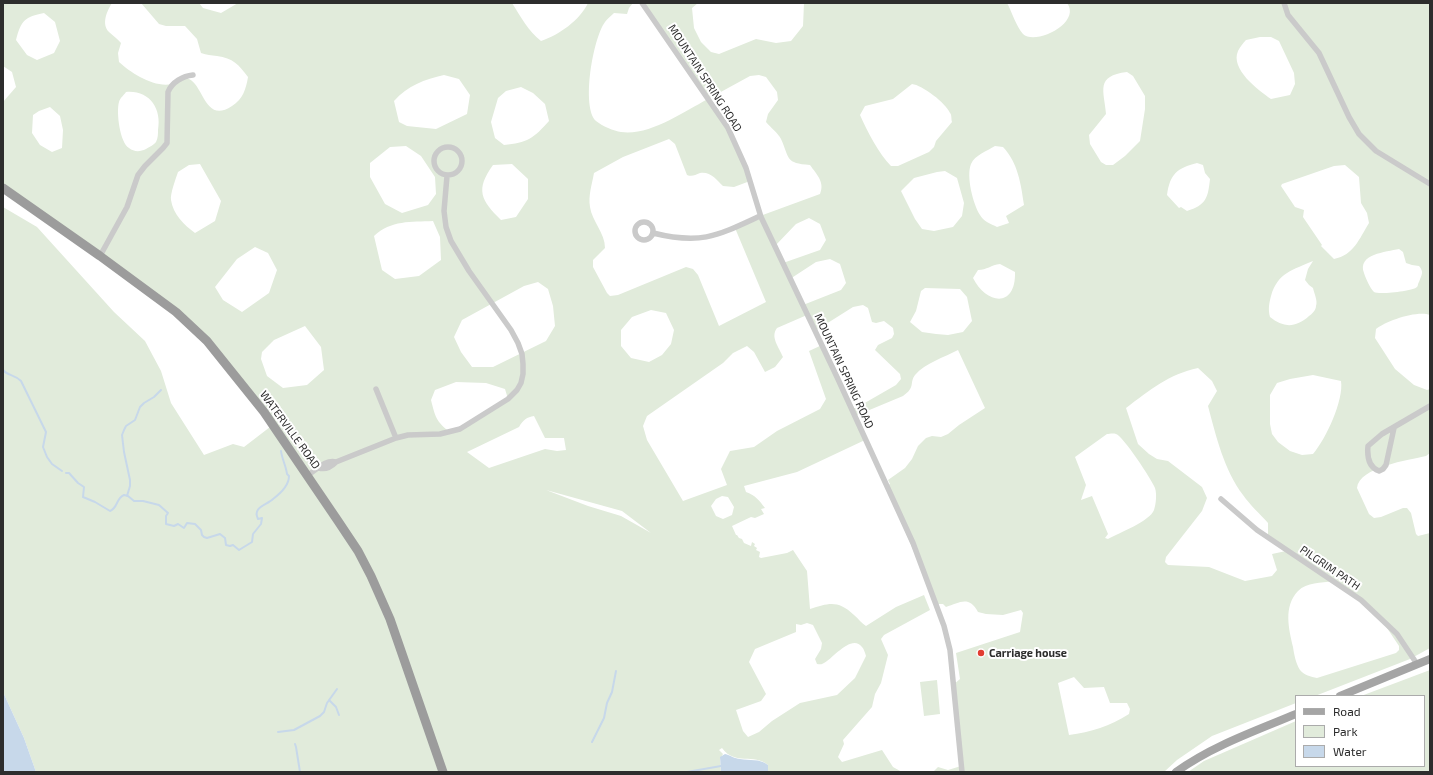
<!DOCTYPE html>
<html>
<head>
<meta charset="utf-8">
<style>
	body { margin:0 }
	#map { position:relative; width:1433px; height:775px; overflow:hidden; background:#fff; font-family:"Exo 2",sans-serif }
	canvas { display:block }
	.frame { position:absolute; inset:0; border:4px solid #2d2d2d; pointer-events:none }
	.legend { position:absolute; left:1295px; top:695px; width:130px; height:72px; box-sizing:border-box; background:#fff; border:1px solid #ababab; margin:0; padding:5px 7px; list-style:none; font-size:12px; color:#2d2d2d }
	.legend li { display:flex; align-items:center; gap:8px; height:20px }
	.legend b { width:20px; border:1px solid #ababab }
</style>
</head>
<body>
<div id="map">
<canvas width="1433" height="775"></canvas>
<div class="frame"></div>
<ul class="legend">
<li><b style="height:5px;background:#a5a5a5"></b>Road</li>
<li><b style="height:11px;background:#e1ebdb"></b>Park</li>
<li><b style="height:11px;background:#c7d8ea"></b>Water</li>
</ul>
</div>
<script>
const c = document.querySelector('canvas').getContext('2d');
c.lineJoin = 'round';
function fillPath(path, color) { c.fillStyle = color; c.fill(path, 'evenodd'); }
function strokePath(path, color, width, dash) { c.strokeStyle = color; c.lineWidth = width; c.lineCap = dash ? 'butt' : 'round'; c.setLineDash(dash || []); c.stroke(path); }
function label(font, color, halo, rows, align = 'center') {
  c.font = font + ' "Exo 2",sans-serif'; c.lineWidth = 4; c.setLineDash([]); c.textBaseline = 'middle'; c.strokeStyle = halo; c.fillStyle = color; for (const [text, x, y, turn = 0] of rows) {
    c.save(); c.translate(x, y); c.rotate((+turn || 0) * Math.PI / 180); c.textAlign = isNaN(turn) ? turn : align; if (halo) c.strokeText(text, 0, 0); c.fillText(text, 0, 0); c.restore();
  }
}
fillPath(new Path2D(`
	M3,3H112C107,11 101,24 109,32C113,36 118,39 121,43L118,53L119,62C131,73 154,88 172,84C176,83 180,79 183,77C185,78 187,78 189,79C204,86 205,124 232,106C243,99 246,89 248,77C239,65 233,58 217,56C211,55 207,55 201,53L197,39L185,26H166L159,24L141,3H199L203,8L221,13L238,3H512C521,17 528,31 541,41C559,35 580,20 588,3H633L629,8L627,14L614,13C611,16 607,19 605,22C593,38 581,107 596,121C602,126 614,131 621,132C650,136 683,112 708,99L642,3H698L692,8L694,28L701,42L711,52L719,54L756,39L776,43L791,41L803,26L804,3H1007C1012,12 1016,26 1023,34C1035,46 1082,23 1067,3H1430V315C1417,310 1386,321 1376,329L1375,338L1395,369L1414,385L1427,390L1430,389V453L1426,456C1409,460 1359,467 1357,488L1369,514L1374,518L1381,517L1403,508H1407L1411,513L1416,534L1418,536L1430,533V648L1410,659L1315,696H1296V703L1212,736L1177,760L1164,772H929L934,771L938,767L948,770L961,766L953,685L960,679L956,653L1020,632L1023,613L1021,610L1003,615L986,614L978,612C969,595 959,603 946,607L943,604H936L886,486L890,484L888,480L905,468L912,459L918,446L926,438L932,436L941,437L948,434L959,425L985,408L958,350C945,357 925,363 915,375C909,383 916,387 903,396L855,416L865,440L797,472L744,486L746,492C755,495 759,500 765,508L761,509L764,514L755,518L751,517L732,526L736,535H737L739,538L742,539L744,543L751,546L752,542L755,544L754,546L757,548L756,550L760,552L759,557L761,558L787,553L793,550L807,571L810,609C829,603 838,600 854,615C859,619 861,623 866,626L896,607L924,595L930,610L884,635L881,639L888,655L881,683L875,694L872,707L843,740L844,744L838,757L842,762L882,750L893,767L902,772H768V765C754,753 735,766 722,748L719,750L723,754L720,759L721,772H36L24,738L3,692V207L37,227L114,312L145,341L161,371L171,403L204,455L233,444L244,447L270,427L264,412L176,312L3,190V102L16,87L12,72L3,66ZM44,13L55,22L60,41L54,53L37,60L27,55L16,40C21,20 25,17 44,13ZM1260,37H1271L1279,41L1294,73L1295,84L1290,95L1271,99C1258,90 1230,69 1238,51C1240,47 1243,43 1246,40ZM1127,72L1133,76L1145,96V109L1140,141L1125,156L1113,165H1106L1101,162L1090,144L1089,135L1106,114C1104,90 1095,76 1127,72ZM444,75L459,79L470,95L467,114L436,129L407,126L399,122L394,101C407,86 425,79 444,75ZM759,75L766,77L777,92L778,100L768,114L766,122C771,128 778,133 781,139C790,159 785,163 810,165C817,175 825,182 820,194L760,216L735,228L766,302L719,326L698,275L693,269L686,267L618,295L610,296L607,293L593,267V260L605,248C605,233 592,221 590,207C588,196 592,184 594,173L623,157L669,139L675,144L687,175C692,177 695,175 700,173C710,171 717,180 723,186L734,187L750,181L728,128L708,99L750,76ZM912,84C922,85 946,103 950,113C952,115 951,119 952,122L936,141L934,147L929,152L898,166H891C879,154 867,131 860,115L865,106L893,99ZM521,87L533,93L545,104L549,121C534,138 527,143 504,145L495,138L491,122L498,98L506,91ZM126,92C149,90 162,108 158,130C158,134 158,138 156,142C154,145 149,147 146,149C140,152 134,152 129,148C120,143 116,112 119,102C120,98 124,95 126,92ZM50,107L60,116L63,130L62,148L52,152L40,145L32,133L33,115L39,111ZM406,146L421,156L435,177L436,194L428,205L402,213L385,204L370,177V163L390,147ZM995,146L1003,147C1018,163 1021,184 1024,205L1006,216L1009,223L997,227C991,224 983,221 980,215C973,204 966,176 971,164C975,155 987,151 995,146ZM1197,163L1203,165L1205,173L1210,179C1208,198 1206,205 1187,211L1181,207L1179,208L1167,195C1170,174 1177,168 1197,163ZM200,164L221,201L215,221L195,233C184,225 173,214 171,200C170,194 176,178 178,172L189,165ZM512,164L528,179V199L516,217L501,220C481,200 475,190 493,165ZM1345,165L1359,177L1361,203L1367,213L1369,223C1359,239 1354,255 1334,259L1321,246L1322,245L1305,220L1303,217L1304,210L1295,207L1281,186L1282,184L1334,166ZM945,171L957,178L964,203L962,216L953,227L934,231L922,229L915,219L901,191L914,178L937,172ZM809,218L820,224L826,240L820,250L783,263L775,246L796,224ZM433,221L440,237L441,260L419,276L395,279L382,270L374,236C391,220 411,222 433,221ZM255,247L268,253L277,270L269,293L242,312L223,300L215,287L237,259ZM1399,249L1403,252L1406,263L1412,265L1419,266C1424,272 1422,274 1419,282C1418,283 1418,286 1417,287C1413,291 1379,295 1374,292C1370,288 1366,279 1364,273C1357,254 1386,252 1399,249ZM830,259L840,264L846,283L841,290L803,305L790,279L816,262ZM1313,261L1308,269L1305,280L1309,285L1313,288C1314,293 1318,301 1316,306C1316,310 1312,314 1309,316C1296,328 1283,328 1270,317C1268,309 1269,304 1271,296C1278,272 1293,270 1313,261ZM1000,264L1015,272C1016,309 986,304 973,278L978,270C987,270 991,265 1000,264ZM538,282L548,289L553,306L555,326L546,341L493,367H472L461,352L454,337L462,320L524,286ZM925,288L960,289L967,297L972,321L963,332L948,335L936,334L922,332L910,322L916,311L921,291ZM863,305L868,308L872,322L876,323L884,321L893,328L894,334L892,338L878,345L875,350L900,374L901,379L896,385L856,408H854L822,345L809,351L826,399L820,409L777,431L754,447L730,451L721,469L727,485L683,501L647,440L643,426L647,416L723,363L733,353L747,346L754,352L765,372L775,367L783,357C779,347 770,337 777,328L807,315L815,331L853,307ZM651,310L666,313L674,330L671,344L662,355L649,362L631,358L621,346V330L632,317ZM305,326L321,347L324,370L307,385L283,388L267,376L261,359L262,352L274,340ZM1198,368L1212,381L1217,391L1208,406C1216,436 1224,470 1243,495C1250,505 1260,514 1268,523V538L1286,551L1272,554L1277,570L1272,576L1245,581L1209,567L1168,565L1165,562L1166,557L1202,511L1207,498L1202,487L1168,461L1157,459L1149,454L1138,444L1126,408C1150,390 1169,374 1198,368ZM1313,375L1341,381C1344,400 1326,439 1313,454L1302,455L1290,451L1278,442L1272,434L1270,424V395L1277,383L1290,379ZM456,382L486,383L505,389L508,399L450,432C436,422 435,416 431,400L435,390ZM534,416L545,438H564L566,450L557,451L545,449L489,468L467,452L519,427C523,420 527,417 534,416ZM1107,434C1109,434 1113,433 1116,434C1123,436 1152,480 1155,488C1157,494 1156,504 1154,510C1150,521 1119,533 1108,539L1105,538L1108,534L1092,496L1081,500L1086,485L1075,457ZM546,490L622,511L651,533L621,516L588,506ZM722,496L728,497L734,507L732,515L723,519L716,516L711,506L716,499ZM1333,581L1379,616L1399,646V650L1396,653L1317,678C1311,677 1304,675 1300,670C1296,664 1294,654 1293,647C1289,629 1283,607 1298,591C1307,582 1321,583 1333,581ZM807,623L813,625L822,643L821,649L815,659L817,664C820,664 821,665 824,663C832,659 852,633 862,647C864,649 865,653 866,656L855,678L837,695L800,703L772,721L759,732L748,737L743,731L736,710L761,701L766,694L749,662L755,649L796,632V624L801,625ZM1074,677L1084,688L1104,687L1110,703H1127L1130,709L1129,714C1110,726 1091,732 1069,735L1058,683Z
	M1430,670V772H1188L1204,761L1296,721V766H1424V696H1361Z
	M937,680L940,714L924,716L920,682Z`), '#e1ebdb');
fillPath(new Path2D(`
	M3,692L24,738L36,772H3Z
	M725,754C730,755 735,759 740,759C750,761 759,758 768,765V772H721L720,757Z`), '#c7d8ea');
strokePath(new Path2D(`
	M3,370C8,376 14,374 21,381L46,432L43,447L47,457L52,464L62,471
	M66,473H69L78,483L84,487L83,497L95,502L110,511C118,508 116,498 124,495L128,496L134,501H143L159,505L168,513L166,516V524L174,526L178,524L184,528L187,523L195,524L201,530L202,535L204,537L207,538L220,534L225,538L226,545L230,546L233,545L239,550L252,542L253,534L261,524L262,518L258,519C252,507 267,505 273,499C281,493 289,485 289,476L287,474C286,466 282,459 281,451
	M127,496L130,486V480L124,452L122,435L124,430L126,426L135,420L140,407L144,403L154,397L161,390
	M329,700L336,707L339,715
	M278,732L294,730L320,716L324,712L327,703L337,689
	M592,742L604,718L607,703L612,692L616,671
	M295,744L296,747L300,772
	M687,772L721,766`), '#c7d8ea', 2);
strokePath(new Path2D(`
	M642,3L728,128L746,168L761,217L837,377L913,543L944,626L950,650L962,772
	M1284,3L1288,15L1319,53L1349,117L1359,134L1376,151L1430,184
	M434 161a14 14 0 1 1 28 0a14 14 0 1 1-28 0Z
	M635 231a9 9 0 1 1 18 0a9 9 0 1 1-18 0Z
	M653,233C701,245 717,236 760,216
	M100,256L127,207L138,175L145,166L163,148L167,143L168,92C172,82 183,76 193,75
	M376,389L396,438
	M1394,428L1386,465L1383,469L1379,471C1368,467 1367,456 1368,446L1382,434L1430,406
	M319,468C326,470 331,467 336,462L396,438L408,435L440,434L460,429L508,399L517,390L521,383L523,374V364L522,354L518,343L511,330L469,271L451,241L446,227L444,211L447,176
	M308,475C316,470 326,459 336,462
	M1221,499L1257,530L1361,600L1397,634L1417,664`), '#cacaca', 5.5);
strokePath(new Path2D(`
	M1340,696L1430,659
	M1176,772C1212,746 1255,731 1296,714`), '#a5a5a5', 8);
strokePath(new Path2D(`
	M3,188L100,256L176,312L207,341L264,412L338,521L358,551L371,576L390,619L443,772`), '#9c9c9c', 9);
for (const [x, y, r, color] of [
	[981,653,4,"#e23c31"]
]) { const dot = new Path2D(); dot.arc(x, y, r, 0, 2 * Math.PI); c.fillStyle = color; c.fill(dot); strokePath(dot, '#fff', 1.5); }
label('11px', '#2d2d2d', '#fff', [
	["MOUNTAIN SPRING ROAD",705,78,57],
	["MOUNTAIN SPRING ROAD",844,371,65],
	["WATERVILLE ROAD",290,430,54],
	["PILGRIM PATH",1330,568,34]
]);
label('bold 11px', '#2d2d2d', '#fff', [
	["Carriage house",989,653]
], 'left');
</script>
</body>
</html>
